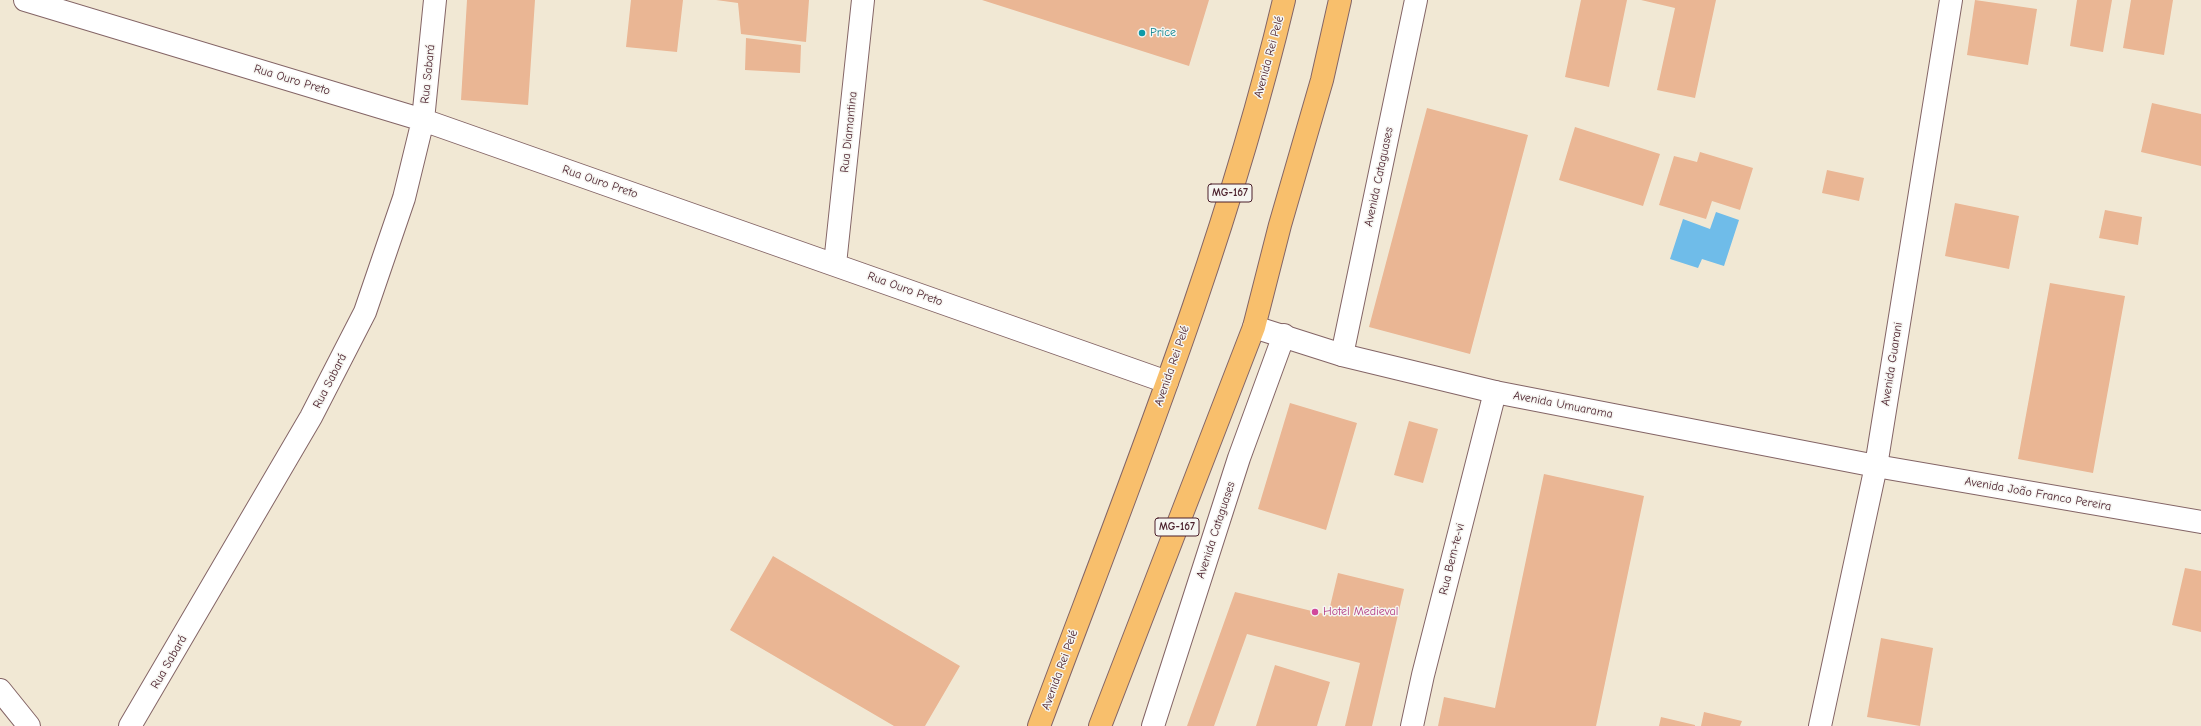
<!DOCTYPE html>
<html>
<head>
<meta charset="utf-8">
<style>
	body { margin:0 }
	canvas { display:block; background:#f1e8d4 }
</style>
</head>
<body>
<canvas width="2201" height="726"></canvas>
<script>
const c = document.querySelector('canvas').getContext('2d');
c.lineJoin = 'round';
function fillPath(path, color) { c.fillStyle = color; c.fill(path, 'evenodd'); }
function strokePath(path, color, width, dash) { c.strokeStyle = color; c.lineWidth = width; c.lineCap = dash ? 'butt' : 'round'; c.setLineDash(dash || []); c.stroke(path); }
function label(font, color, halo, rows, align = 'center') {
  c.font = font + ' "Comic Neue",sans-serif'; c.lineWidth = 3; c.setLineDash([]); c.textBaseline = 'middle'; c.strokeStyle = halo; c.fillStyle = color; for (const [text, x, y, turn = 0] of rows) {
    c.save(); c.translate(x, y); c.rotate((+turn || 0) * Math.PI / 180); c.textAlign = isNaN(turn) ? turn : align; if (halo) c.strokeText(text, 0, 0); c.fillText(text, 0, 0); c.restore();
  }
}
fillPath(new Path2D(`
	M1716,212L1739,220L1724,266L1702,259L1698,268L1670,259L1683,219L1710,229Z`), '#6fbce9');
fillPath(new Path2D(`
	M467,0H535L528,105L461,100Z
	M631,0H683L677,52L626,47Z
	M716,0H809L806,42L741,34L738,3Z
	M982,0H1209L1189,66Z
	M1581,0H1627L1609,87L1565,77Z
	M1641,0H1716L1695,98L1657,90L1675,8Z
	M1975,0L2037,9L2028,65L1967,55Z
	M2077,0H2112L2103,52L2070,46Z
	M2131,0H2173L2164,55L2123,48Z
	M746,38L801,45L800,73L745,70Z
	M2152,103L2201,114V166L2141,152Z
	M1427,108L1528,135L1470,354L1369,327Z
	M1575,127L1660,154L1643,206L1559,180Z
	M1700,152L1753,168L1740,210L1712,201L1706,219L1659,205L1674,156L1697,162Z
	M1827,170L1864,178L1859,201L1822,193Z
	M1955,203L2019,216L2009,269L1945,256Z
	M2105,210L2142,217L2138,245L2099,238Z
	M2050,283L2125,296L2093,473L2018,459Z
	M1290,403L1357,423L1326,530L1258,509Z
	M1409,421L1438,429L1423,483L1394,475Z
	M1544,474L1644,496L1596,726H1438L1444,697L1495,708Z
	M773,556L960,666L925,726H894L730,630Z
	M2185,568L2201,571V632L2172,625Z
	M1338,573L1404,589L1372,726H1345L1360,663L1247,634L1214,726H1187L1235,592L1328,615Z
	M1881,638L1933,648L1920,726L1867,717Z
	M1275,665L1330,682L1317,726H1256Z
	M1704,712L1742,721L1740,726H1701Z
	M1661,717L1695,725V726H1659Z`), '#eab694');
const minor = new Path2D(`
	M25,0L423,120L1167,382
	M835,264L863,0
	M1342,355L1416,0
	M130,726L311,417L365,312L404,198L423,120L435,0
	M1153,726L1239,458L1284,335
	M1412,726L1423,675L1495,392
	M1820,726L1876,466L1951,0`);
const tertiary = new Path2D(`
	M1254,327L1342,355L1495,392L1876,466L2201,522
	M0,690L29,726`);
const primary = new Path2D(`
	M1039,726C1128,487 1225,249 1284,0
	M1100,726L1254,327L1280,225L1322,80L1340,0`);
strokePath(minor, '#846566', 24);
strokePath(tertiary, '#846566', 24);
strokePath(primary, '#846566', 24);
strokePath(minor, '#fff', 22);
strokePath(tertiary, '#fff', 22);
strokePath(primary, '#f8bf6c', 22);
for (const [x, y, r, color] of [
	[1142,33,4,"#0f9aa8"],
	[1315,612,4,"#d1479c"]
]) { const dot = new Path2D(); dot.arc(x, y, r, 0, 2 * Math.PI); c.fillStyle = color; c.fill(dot); strokePath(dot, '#f6f6f2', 1.5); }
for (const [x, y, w] of [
	[1230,193,44],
	[1177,527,44]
]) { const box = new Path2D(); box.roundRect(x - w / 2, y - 9, w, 18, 3); c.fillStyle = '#f6f6f2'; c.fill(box); strokePath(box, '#4a1f2b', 1); }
label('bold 11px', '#4a1f2b', null, [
	["MG-167",1230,193],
	["MG-167",1177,527]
]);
label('12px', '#0d838f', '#f6f6f2', [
	["Price",1150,33]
], 'left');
label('12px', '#4a1f2b', '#f6f6f2', [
	["Avenida Rei Pelé",1269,57,-75],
	["Rua Sabará",428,74,-84],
	["Rua Ouro Preto",292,80,17],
	["Rua Diamantina",849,132,-84],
	["Avenida Cataguases",1379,177,-78],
	["Rua Ouro Preto",600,182,19],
	["Rua Ouro Preto",905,289,20],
	["Avenida Guarani",1892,364,-81],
	["Avenida Rei Pelé",1172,366,-71],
	["Rua Sabará",330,381,-63],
	["Avenida Umuarama",1563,405,11],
	["Avenida João Franco Pereira",2038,494,10],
	["Avenida Cataguases",1216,530,-72],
	["Rua Bem-te-vi",1452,559,-76],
	["Rua Sabará",169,662,-60],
	["Avenida Rei Pelé",1060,670,-70]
]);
label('12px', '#b23c85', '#f6f6f2', [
	["Hotel Medieval",1323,612]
], 'left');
</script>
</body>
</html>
